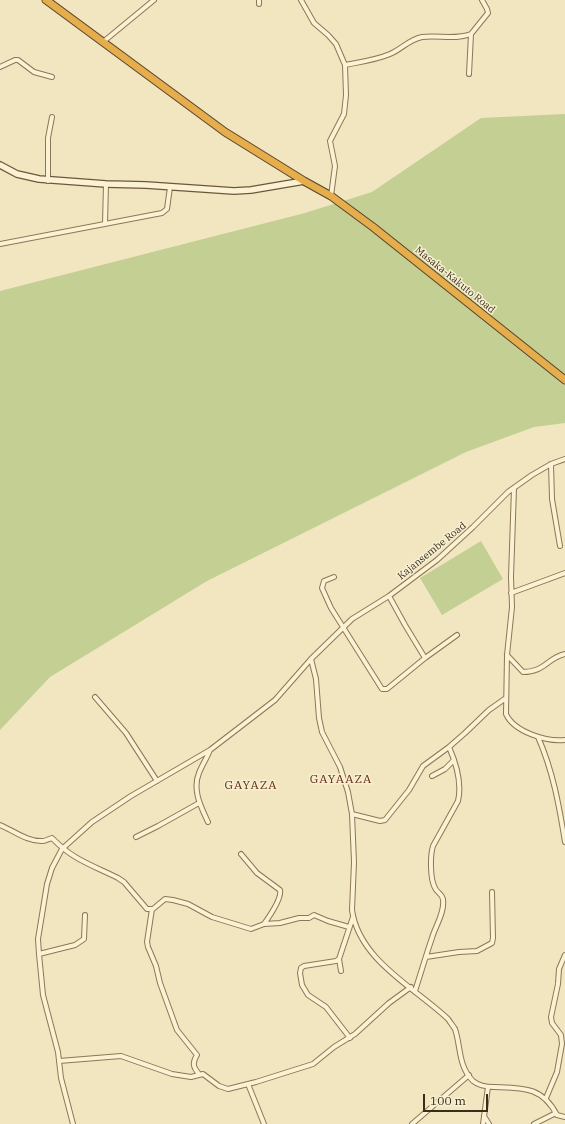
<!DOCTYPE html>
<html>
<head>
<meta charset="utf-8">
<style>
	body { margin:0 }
	#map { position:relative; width:565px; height:1124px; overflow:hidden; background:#f1e6c0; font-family:"IBM Plex Serif",serif }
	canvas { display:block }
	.scale { position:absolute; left:423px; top:1094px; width:65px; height:18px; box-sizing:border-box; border:2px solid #3a2d1c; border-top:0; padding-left:5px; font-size:12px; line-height:14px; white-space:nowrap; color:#3a2d1c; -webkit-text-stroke:3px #f7efd1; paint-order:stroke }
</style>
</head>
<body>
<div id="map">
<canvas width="565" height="1124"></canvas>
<div class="scale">100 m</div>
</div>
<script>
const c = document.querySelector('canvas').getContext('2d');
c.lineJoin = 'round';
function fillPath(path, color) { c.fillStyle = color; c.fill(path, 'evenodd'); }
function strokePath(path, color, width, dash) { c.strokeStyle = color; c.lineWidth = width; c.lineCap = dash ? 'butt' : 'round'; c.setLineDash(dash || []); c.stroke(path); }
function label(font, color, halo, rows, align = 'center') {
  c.font = font + ' "IBM Plex Serif",serif'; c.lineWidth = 3; c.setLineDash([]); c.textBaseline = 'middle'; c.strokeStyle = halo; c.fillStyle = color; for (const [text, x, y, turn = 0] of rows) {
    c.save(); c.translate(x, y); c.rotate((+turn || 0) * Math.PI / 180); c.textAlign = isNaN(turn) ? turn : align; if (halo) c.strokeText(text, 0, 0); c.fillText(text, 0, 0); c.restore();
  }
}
fillPath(new Path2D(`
	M565,114V423L534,427L466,452L207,581L50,677L0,730V291L305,213L372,192L481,118Z
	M481,541L503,579L442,615L420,578Z`), '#c4cf94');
const street = new Path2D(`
	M259,0V4
	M301,0L314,23L328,35L336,44L345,65L346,95L344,114L330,141L335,166L331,196
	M103,42L154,0
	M345,65C360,62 376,60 390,54C402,49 408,40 422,37C439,35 455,40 471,34
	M0,67L15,60H18L34,72L52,77
	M469,74L471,34L488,13L487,9L482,0
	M48,181V138L52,117
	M105,224L106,184
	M0,244L162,213L167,209L170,187
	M551,464L552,499L560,546
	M514,488L511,577L512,607L507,655L506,714C514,732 547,742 565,740
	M334,577L324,581L322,588L331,608L382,689H387L425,658L457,635
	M511,593L565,573
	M389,596L405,625L425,658
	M507,655L523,672C545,672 547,658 565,654
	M311,659L316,679L319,718L322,732L340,767L348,792L352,814L354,862L352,910C359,960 414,987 448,1019C450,1022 453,1026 455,1029C461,1047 458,1066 473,1081C479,1086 487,1087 494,1087C522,1088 542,1086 557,1115L565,1117
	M95,697L126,733L157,781
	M538,737C553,771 559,805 565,842
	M432,776L445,769L454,760
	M352,814L380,821L385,820L409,790L423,766L449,747
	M208,822C201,807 192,790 199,773C202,765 207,758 210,750
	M0,825C13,830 27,842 43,841C45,841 49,839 52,838C73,860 92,865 118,878L124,882L147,909H153L165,899L173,900L188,904L212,917L251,929L264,924L280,923L299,918H309L314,915L328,921L349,927
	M136,837L158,826L199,803
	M241,854L257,873L280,890C282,898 269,917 264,924
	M152,909L147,942L148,947L156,966L160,983L177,1030L197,1055C192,1063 193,1067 199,1074
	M39,954L75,945L84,939L85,915
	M426,957L459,952L477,951L492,943L493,938L492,892
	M339,959L341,971
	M415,991C421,973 426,955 432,938C435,927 445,912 443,900C443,894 437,893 435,888C430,879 430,856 433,846L458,801C462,784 456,763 449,747L465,733L489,710L506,698
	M350,1038L326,1007L308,995L302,985L300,973L301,968L304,966L336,961L339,959L353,917
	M59,1061L121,1056L172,1074L191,1077L203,1074L219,1086L228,1089L256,1082L313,1064L334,1047L355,1034L389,1003L411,987
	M248,1084L264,1124
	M546,1098L557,1072L562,1044L561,1035L552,1023L551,1017L558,984L559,969L565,955
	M484,1116L489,1124
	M73,1124L61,1078L58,1052L43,995L39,954L38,939L47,884L52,868L62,849L92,822L131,796L210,750L240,727L275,700L311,659L352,619L389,596L437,560L473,527L508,492L532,475L551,464L565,459
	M412,1124L469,1075
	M483,1124L488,1087
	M534,1124L556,1113`);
const secondary = new Path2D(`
	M0,165L17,174L39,179L106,184L146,185L234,191L251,190L304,181`);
const highway = new Path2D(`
	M46,0L225,132L304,181L331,196L373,227L565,380`);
strokePath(street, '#8b7757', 6);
strokePath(secondary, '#6d573a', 8);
strokePath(highway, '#58442c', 9);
strokePath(street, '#fbf2d4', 4);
strokePath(secondary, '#fbf2d4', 5.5);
strokePath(highway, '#e5ad4c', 7);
label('10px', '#3a2d1c', '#f7efd1', [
	["Masaka-Kakuto Road",455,280,39],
	["Kajansembe Road",432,551,-39]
]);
c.letterSpacing = '1px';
label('12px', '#693019', '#f7efd1', [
	["GAYAAZA",341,780],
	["GAYAZA",251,786]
]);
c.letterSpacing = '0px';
</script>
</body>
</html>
